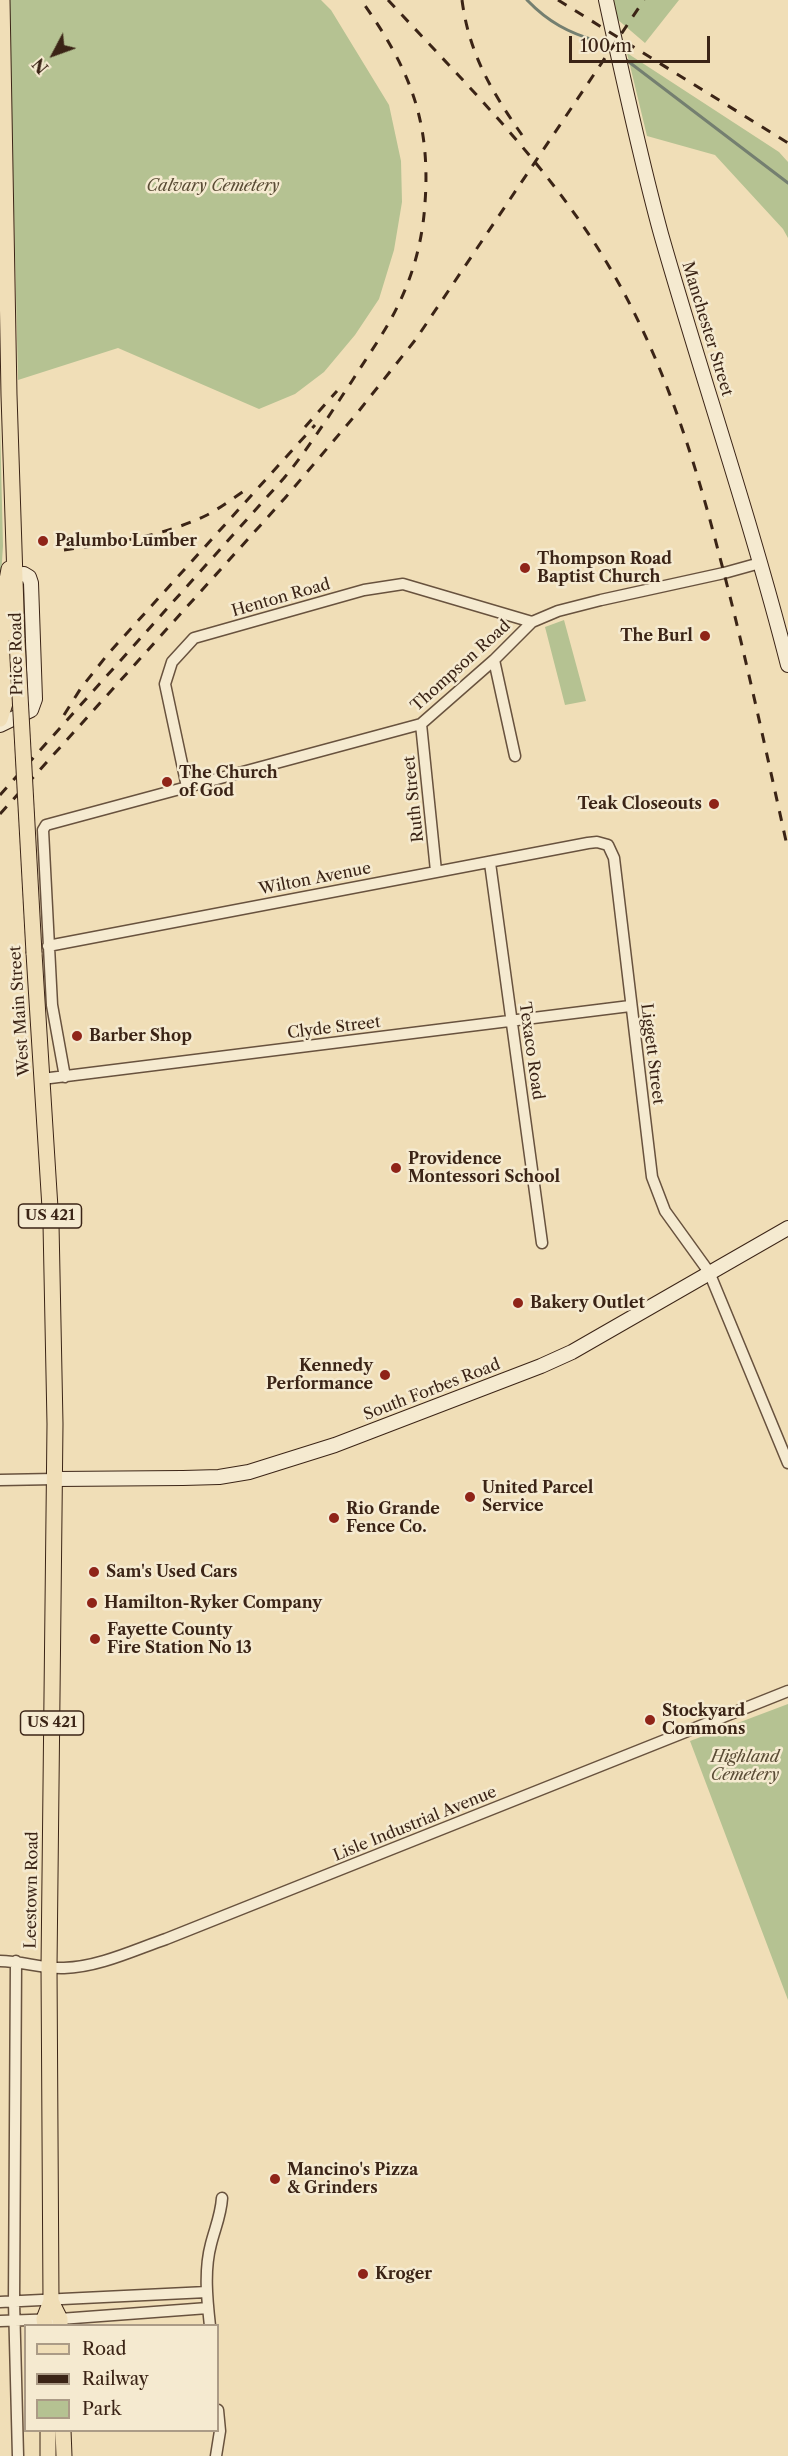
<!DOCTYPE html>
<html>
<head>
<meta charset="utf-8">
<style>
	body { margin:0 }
	#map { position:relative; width:788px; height:2456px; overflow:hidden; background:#f0deb7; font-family:"Libre Caslon Text",serif }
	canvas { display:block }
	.legend { position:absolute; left:24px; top:2324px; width:195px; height:108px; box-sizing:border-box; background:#f5ead0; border:2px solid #ab9b86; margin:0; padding:8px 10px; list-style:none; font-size:18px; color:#3b2416 }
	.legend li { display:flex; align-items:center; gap:12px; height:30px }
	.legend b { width:30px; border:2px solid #ab9b86 }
	.north { position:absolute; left:24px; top:24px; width:60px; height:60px; -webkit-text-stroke:4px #f5ead0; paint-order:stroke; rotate:229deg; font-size:16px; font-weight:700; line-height:24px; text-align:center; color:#3b2416 }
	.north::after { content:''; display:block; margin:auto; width:21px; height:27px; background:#3b2416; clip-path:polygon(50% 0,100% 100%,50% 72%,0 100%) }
	.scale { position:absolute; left:569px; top:36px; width:141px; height:27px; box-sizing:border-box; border:3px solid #3b2416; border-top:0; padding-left:8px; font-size:18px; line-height:21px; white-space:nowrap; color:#3b2416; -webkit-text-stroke:4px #f5ead0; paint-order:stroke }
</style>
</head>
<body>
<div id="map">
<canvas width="788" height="2456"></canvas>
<ul class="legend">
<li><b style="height:8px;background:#f0deb7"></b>Road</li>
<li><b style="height:8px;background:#3b2416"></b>Railway</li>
<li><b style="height:16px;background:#b5c292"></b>Park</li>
</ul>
<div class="north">N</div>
<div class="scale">100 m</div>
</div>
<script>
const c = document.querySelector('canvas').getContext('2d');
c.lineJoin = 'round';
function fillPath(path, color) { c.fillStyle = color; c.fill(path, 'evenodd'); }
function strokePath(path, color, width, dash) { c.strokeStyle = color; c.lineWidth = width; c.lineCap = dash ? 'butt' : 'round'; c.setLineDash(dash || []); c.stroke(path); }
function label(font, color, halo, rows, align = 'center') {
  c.font = font + ' "Libre Caslon Text",serif'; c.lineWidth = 5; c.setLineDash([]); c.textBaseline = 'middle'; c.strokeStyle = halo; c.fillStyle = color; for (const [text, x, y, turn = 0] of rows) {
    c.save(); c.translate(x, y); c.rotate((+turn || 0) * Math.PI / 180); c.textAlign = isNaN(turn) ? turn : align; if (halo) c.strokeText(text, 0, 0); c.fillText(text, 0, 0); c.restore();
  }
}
fillPath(new Path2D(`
	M9,0H321L331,10L389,105L401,161L402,202L394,250L379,299L355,335L324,372L295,394L259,409L118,348L18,380Z
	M613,0H679L645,43L617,19Z
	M627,53L779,152L788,162V238L783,229L715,155L647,136Z
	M0,421L3,546L0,592Z
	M564,620L586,701L565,705L545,627Z
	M788,1704V2000L690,1741Z`), '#b5c292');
strokePath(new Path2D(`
	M527,0C548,22 569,33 597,41
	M625,59L788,183`), '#747f70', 3);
const street = new Path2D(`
	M494,660L515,756
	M421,724L436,871
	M187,787L165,684L172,662L194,638L364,590L403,584L532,622
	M490,863L542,1243
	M48,946L588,843L597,842L608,845L614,858L652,1177L665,1211L709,1272L788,1463
	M65,1077L52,1005L43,830L46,825L421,724L494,660L532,622L558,611L601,600L724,573L760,563
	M42,1079L630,1006
	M0,1480L55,1479
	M0,1961C22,1961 43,1969 64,1968C99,1967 134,1950 166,1939L788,1691
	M16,1961L14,2302L18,2456
	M0,2302L207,2292
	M0,2321L60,2319L208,2308
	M210,2326C207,2299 204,2270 211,2244C215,2228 221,2215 222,2198
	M216,2456L220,2431L218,2410`);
const secondary = new Path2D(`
	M606,0C623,78 640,157 661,234C702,378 751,520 788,665
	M0,725L31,710L35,699L31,583L29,577L24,574L14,575
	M55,1479L183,1478L219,1477L249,1472L335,1445L541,1366L572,1352L788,1228`);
const primary = new Path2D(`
	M2,0L9,395L17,640
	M0,719L6,700L2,607L9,569
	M34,953L51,1224L55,1424L49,1967L51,2301L44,2319L45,2326
	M51,2301L60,2319V2326
	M48,2430V2456
	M63,2430L64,2456`);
strokePath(street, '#68523e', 13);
strokePath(secondary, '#3b2416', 16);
strokePath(primary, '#3b2416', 17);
strokePath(street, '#f5ead0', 10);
strokePath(secondary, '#f5ead0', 14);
strokePath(primary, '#f0deb7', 15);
strokePath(new Path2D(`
	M388,0C465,83 548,165 607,263C661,353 693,453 719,554C745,652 766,751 788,850
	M462,0C469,54 492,92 522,135
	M558,0L788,143
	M305,427L337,391
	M64,550C112,543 162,537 207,515C222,507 236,496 250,487
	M64,715L81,688L108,654L315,425
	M0,795L284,478C309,448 330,414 352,381C369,354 388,328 401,299C415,269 423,236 425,203C431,120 409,67 361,0
	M0,814L285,498L358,412L416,339L644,0`), '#3b2416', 3, [10, 10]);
const primaryBridge = new Path2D(`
	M17,640L34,953`);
strokePath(primaryBridge, '#3b2416', 17, []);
strokePath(primaryBridge, '#f0deb7', 15);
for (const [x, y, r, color] of [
	[43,541,6,"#8f2418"],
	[525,568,6,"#8f2418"],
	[705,636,6,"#8f2418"],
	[167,782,6,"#8f2418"],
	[714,804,6,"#8f2418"],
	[77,1036,6,"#8f2418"],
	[396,1168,6,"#8f2418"],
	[518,1303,6,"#8f2418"],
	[385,1375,6,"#8f2418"],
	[470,1497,6,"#8f2418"],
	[334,1518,6,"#8f2418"],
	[94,1572,6,"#8f2418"],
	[92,1603,6,"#8f2418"],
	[95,1639,6,"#8f2418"],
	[650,1720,6,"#8f2418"],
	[275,2179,6,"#8f2418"],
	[363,2274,6,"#8f2418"]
]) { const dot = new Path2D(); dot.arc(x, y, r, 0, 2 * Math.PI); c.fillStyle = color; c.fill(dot); strokePath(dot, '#f5ead0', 2); }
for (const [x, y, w] of [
	[50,1216,63],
	[52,1723,63]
]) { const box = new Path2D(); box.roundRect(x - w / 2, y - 12, w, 24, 4.5); c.fillStyle = '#f5ead0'; c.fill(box); strokePath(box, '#3b2416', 1.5); }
label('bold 15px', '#3b2416', null, [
	["US 421",50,1216],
	["US 421",52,1723]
]);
label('italic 16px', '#5a4c35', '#f5ead0', [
	["Calvary Cemetery",213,186],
	["Highland",745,1757],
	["Cemetery",745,1775]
]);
label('16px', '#3b2416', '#f5ead0', [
	["Manchester Street",707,329,73],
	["Henton Road",281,598,-16],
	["Price Road",17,654,-91],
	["Thompson Road",461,666,-42],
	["Ruth Street",414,799,-96],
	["Wilton Avenue",315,879,-11],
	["West Main Street",20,1011,-94],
	["Clyde Street",334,1028,-7],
	["Texaco Road",531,1051,82],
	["Liggett Street",652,1054,83],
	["South Forbes Road",432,1390,-21],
	["Lisle Industrial Avenue",415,1824,-22],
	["Leestown Road",32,1890,-89]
]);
label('bold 16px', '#3b2416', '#f5ead0', [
	["Palumbo Lumber",55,541],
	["Thompson Road",537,559],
	["Baptist Church",537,577],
	["The Burl",693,636,"right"],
	["The Church",179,773],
	["of God",179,791],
	["Teak Closeouts",702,804,"right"],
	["Barber Shop",89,1036],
	["Providence",408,1159],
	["Montessori School",408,1177],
	["Bakery Outlet",530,1303],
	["Kennedy",373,1366,"right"],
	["Performance",373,1384,"right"],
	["United Parcel",482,1488],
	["Service",482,1506],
	["Rio Grande",346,1509],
	["Fence Co.",346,1527],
	["Sam's Used Cars",106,1572],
	["Hamilton-Ryker Company",104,1603],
	["Fayette County",107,1630],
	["Fire Station No 13",107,1648],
	["Stockyard",662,1711],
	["Commons",662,1729],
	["Mancino's Pizza",287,2170],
	["& Grinders",287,2188],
	["Kroger",375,2274]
], 'left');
</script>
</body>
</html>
